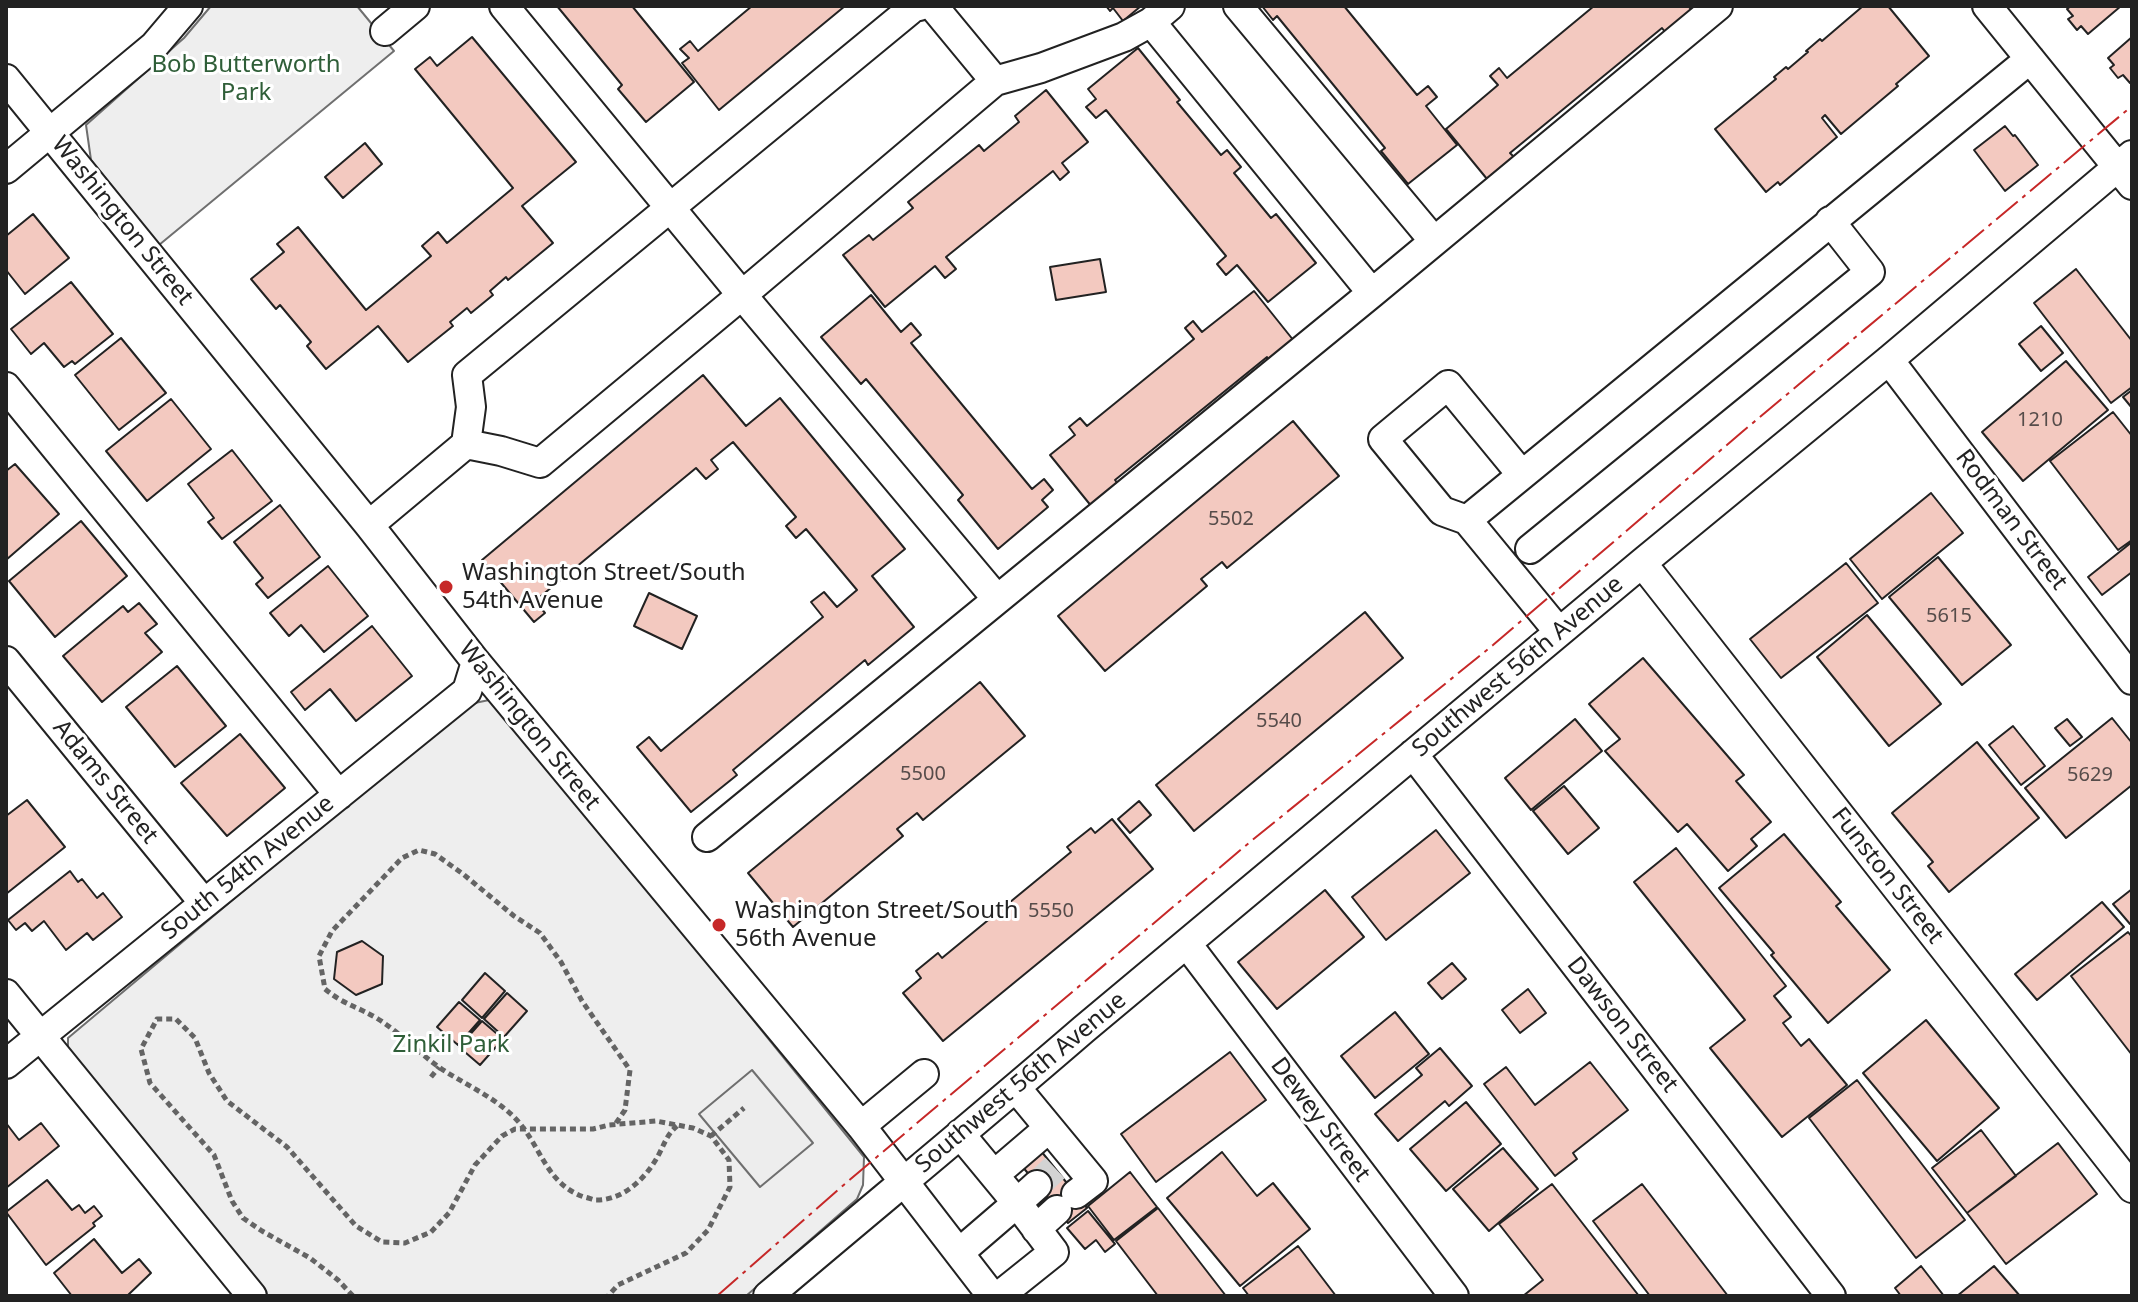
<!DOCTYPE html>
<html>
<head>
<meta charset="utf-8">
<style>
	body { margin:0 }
	#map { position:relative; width:2138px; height:1302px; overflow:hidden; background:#fff; font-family:"Noto Sans",sans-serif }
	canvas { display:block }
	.frame { position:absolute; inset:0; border:8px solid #222; pointer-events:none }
</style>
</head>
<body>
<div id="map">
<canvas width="2138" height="1302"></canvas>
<div class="frame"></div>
</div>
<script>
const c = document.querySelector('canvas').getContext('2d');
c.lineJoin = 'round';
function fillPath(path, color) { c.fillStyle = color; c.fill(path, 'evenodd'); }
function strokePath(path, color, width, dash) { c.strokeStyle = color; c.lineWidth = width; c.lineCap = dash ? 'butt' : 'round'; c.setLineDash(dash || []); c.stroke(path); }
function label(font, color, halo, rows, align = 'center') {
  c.font = font + ' "Noto Sans",sans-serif'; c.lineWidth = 6; c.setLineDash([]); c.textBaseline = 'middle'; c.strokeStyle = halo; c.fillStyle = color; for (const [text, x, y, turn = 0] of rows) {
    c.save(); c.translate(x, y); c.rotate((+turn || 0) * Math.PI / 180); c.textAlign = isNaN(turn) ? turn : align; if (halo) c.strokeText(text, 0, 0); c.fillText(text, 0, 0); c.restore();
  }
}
const green = new Path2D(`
	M211,6H357L394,51L159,245L91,160L86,125L184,38Z
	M494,699L864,1157L863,1185L857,1199L746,1296H264L68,1058V1038L465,705Z`);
fillPath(green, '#eee');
strokePath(green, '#6f6f6f', 2);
const parking = new Path2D(`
	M752,1070L813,1143L760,1187L699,1114Z`);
fillPath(parking, '#ededed');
strokePath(parking, '#6f6f6f', 2);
const building = new Path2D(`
	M557,6H632L694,82L646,122L618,89L622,85Z
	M752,6H845L719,110L682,63L689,58L680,49L690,41L698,51Z
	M1106,6H1141L1123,21L1113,8L1110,11Z
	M1262,6H1344L1417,95L1428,86L1437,97L1426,106L1457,145L1408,184L1381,151L1385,148L1277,16L1273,20Z
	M1594,6H1688L1692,10L1665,32L1662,28L1510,153L1514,157L1487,179L1446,129L1498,85L1490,76L1499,68L1507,78Z
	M1863,6H1888L1929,56L1896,84L1898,86L1841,134L1825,115L1822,118L1837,137L1780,185L1778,182L1766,192L1715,129L1776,79L1774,77L1786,67L1788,69L1808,52L1806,51L1820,39L1822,41Z
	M2071,6H2121L2088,34L2081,26L2077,30L2068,19L2073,16L2067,9Z
	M472,37L576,162L522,206L553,243L508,280L506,277L490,291L493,295L471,313L467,308L450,322L453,326L408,362L378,326L326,369L307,346L311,342L280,305L276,309L251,279L284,252L277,244L298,227L366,310L431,256L422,246L438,232L447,243L513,188L415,69L430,57L437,66Z
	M2132,37V82L2130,83L2123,75L2118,78L2110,68L2114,65L2108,58Z
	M1138,48L1180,100L1177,102L1221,155L1227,150L1241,167L1234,173L1271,218L1276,214L1316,263L1268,302L1237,265L1226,275L1217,264L1226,256L1106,110L1096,118L1086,107L1096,99L1088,89Z
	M1046,90L1088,142L1062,163L1069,172L1060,180L1053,171L946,257L956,269L945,278L935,266L885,307L843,255L869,235L873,240L913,208L908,202L979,145L984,151L1019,122L1015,116Z
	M2005,126L2013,136L2015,135L2038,165L2005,191L1974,150Z
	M365,143L382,164L343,198L325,177Z
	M33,214L69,258L25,294L6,270V236Z
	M1100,259L1106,292L1056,300L1050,267Z
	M2076,269L2132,341V387L2111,403L2034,303Z
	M71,282L113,334L75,364L72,361L64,367L44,343L31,354L11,329Z
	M1254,291L1294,341L1270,361L1267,357L1115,480L1119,485L1092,507L1050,455L1075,435L1069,427L1080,418L1087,426L1194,339L1185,328L1193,321L1202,332Z
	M871,295L901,332L911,323L921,335L911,343L1032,489L1044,479L1053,490L1042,500L1048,507L998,549L958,500L963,495L866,379L861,384L821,337Z
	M2041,326L2063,353L2041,371L2019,344Z
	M121,338L166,393L119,430L75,375Z
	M2066,361L2108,410L2023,481L1982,432Z
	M703,375L746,426L780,398L905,549L872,576L914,627L868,665L865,660L733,770L737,775L691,812L637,747L649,737L661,751L823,617L811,602L824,592L837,607L857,590L806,529L796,538L786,526L796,517L733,442L711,460L718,469L706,479L696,468L535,601L545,613L534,622L482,560Z
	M2132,390V408L2123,397Z
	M171,399L211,449L147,501L106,451Z
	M2113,412L2132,436V540L2118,550L2050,461Z
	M1293,421L1339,476L1227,568L1222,562L1201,579L1207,586L1105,671L1058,616Z
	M232,450L272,501L222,539L208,522L214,518L188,484Z
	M15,464L59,514L6,560V471Z
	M1931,493L1963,533L1882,599L1850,559Z
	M280,505L320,557L268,598L256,584L263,578L234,542Z
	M81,521L127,576L55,637L9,581Z
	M2132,542V572L2102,595L2088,577Z
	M1938,557L2011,645L1962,685L1889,597Z
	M1846,563L1878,603L1781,678L1750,639Z
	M328,566L368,616L324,652L301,625L289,636L270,613Z
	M649,593L697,616L682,649L634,626Z
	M139,603L157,624L145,633L162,652L102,702L63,656L123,606L128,612Z
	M1365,612L1403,658L1194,831L1156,785Z
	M1867,615L1941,704L1889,746L1817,657Z
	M372,626L412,676L356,721L330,689L305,710L291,692Z
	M1643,658L1744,775L1736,781L1771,822L1751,839L1757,846L1728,871L1687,824L1678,832L1605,751L1620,739L1589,704Z
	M177,666L226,726L175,767L126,707Z
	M980,682L1025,736L923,820L917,813L897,829L903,836L793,927L748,873Z
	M2112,718L2132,743V785L2066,838L2025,788Z
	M1575,719L1602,751L1531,810L1505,778Z
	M2067,719L2082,737L2070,746L2055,728Z
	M2013,726L2045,766L2021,785L1989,745Z
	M240,734L285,788L227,836L181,783Z
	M1977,742L2039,818L1949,892L1928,866L1933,862L1892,813Z
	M1564,786L1599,828L1568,854L1533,811Z
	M27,800L65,847L6,894V816Z
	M1139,801L1151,815L1130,833L1118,819Z
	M1112,819L1153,869L943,1041L903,993L921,978L916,971L938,953L942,958L1071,852L1067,847L1091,828L1095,833Z
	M1436,830L1470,873L1386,940L1352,897Z
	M1784,834L1841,902L1836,906L1890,970L1828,1023L1771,955L1774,953L1719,888Z
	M1676,848L1786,986L1774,996L1791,1017L1783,1023L1801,1046L1809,1039L1847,1085L1782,1137L1710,1048L1745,1020L1634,882Z
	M70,871L78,882L82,879L97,898L103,893L122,917L93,940L87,933L66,950L44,921L32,931L25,923L16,930L8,920Z
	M2132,889V922L2130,924L2113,904Z
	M1325,890L1364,937L1277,1009L1238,962Z
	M2102,902L2124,927L2037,1000L2015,974Z
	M2128,932L2132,937V1055L2071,976Z
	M362,941L383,956L382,984L356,995L334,979L337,952Z
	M1452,963L1466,979L1442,999L1428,983Z
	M485,973L505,991L482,1018L462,1000Z
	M1528,989L1546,1013L1520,1033L1502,1010Z
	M507,993L527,1011L504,1037L484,1019Z
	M459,1002L480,1020L458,1045L437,1027Z
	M1395,1012L1429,1054L1375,1098L1341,1056Z
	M1926,1020L1999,1108L1937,1161L1863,1073Z
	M482,1021L503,1039L480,1065L459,1047Z
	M1440,1048L1472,1086L1449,1106L1445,1101L1398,1141L1375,1114L1422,1075L1416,1068Z
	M1230,1052L1266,1100L1156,1182L1121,1134Z
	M1590,1062L1628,1110L1573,1153L1577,1159L1555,1176L1484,1084L1506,1067L1535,1105Z
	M1857,1080L1965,1220L1916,1258L1809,1118Z
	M1466,1102L1501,1144L1446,1191L1410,1149Z
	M6,1123L19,1140L41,1123L59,1146L6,1188Z
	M1981,1130L2016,1176L1967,1213L1932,1168Z
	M2058,1143L2097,1194L2006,1264L1967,1213Z
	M1037,1146L1087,1208L1068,1223L1018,1161Z
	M1503,1148L1538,1189L1489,1231L1453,1189Z
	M1222,1152L1257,1196L1273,1183L1310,1229L1240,1286L1167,1198Z
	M1130,1172L1157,1207L1114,1240L1088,1206Z
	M47,1180L72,1210L79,1205L85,1213L94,1206L102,1216L93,1223L95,1226L46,1265L6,1212Z
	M1552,1184L1639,1296H1523L1543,1280L1499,1224Z
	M1642,1184L1728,1296H1650L1593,1221Z
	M1158,1208L1226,1296H1158L1116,1241Z
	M1088,1211L1115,1244L1105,1252L1096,1240L1085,1249L1067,1228Z
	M94,1239L122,1273L139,1259L151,1273L127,1296H72L54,1273Z
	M1298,1246L1336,1296H1249L1243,1288Z
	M1921,1266L1944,1296H1901L1895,1288Z
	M1994,1266L2020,1296H1957Z`);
fillPath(building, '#f3c9c0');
strokePath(building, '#222', 2);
strokePath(new Path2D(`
	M1037,1185L1055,1168`), '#d3d3d3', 28, [28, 14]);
const minor = new Path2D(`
	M504,6L742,295L997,599
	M933,6L995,81
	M1238,6L1434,241
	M1987,6L2132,185
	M1151,22L1372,293
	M385,31L415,6
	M6,79L369,525L476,662L861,1126L992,1296
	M6,169L154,46L188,6
	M1889,360L2132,680
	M6,387L339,795
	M466,444L501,451L540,463L742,295L995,81L1041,68L1124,37L1151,22L1170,6
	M1522,475L1448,385L1383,439L1442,511L1467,520L1559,632
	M1467,520L2030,59
	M369,525L466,444L471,407L467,375L914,7L919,6
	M1530,549L1870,272L1830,221
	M1642,563L2132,1188
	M6,661L204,903
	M1413,754L1831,1296
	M707,837L1372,293L1718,6
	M1187,944L1454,1296
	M6,994L252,1296
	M6,1064L467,691L476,662
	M1017,1089L1093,1181L1076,1194
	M861,1126L924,1074
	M960,1134L1017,1203L1037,1185
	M994,1175L1049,1128
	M1036,1229L1057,1210
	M960,1252L1017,1203L1054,1252L999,1296
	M768,1296C873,1207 980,1119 1084,1029L1642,563L1889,360L2132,155`);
strokePath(minor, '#222', 32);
strokePath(new Path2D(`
	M431,1077L439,1067
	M616,1123L625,1110L630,1070L582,1001L561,962L540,933L514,916L463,874L435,854L419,850L402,858L332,931L319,956L325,989C344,1005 359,1007 378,1019C399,1032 417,1051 436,1065C461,1083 490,1094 513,1116C541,1143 544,1183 584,1197C586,1197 594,1200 595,1200C623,1201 646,1178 658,1156C664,1145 667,1134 677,1126
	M711,1136L744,1108
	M353,1296L338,1280L310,1258L262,1231L243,1218L232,1201L214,1155L150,1083L141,1049L157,1019H176L195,1038L209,1073L227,1101L287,1147L356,1226L382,1242L405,1243L431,1232L449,1213L475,1165L502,1136L515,1129H593L609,1125L656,1121L693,1128L711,1136L729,1160L730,1187L708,1230L686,1253L618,1285L608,1296`), '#646464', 5, [6, 4]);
strokePath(minor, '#fff', 28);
strokePath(new Path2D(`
	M717,1296L846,1183L1250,842L1493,645L1742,432L2132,106`), '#c62828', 2, [28, 6, 4, 6]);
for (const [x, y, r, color] of [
	[446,587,8,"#c62828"],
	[719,925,8,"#c62828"]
]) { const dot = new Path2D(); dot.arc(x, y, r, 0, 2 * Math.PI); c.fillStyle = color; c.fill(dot); strokePath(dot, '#fff', 3); }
label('20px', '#564c4a', null, [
	["1210",2040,420],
	["5502",1231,519],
	["5615",1949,616],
	["5540",1279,721],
	["5500",923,774],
	["5629",2090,775],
	["5550",1051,911]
]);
label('24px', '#2f5e38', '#fff', [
	["Bob Butterworth",246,65],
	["Park",246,93],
	["Zinkil Park",451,1045]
]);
label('24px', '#222', '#fff', [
	["Washington Street",122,221,51],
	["Rodman Street",2011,520,53],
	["Southwest 56th Avenue",1518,667,-40],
	["Washington Street",529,726,51],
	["Adams Street",105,782,51],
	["South 54th Avenue",248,868,-39],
	["Funston Street",1887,876,52],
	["Dawson Street",1622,1025,52],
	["Southwest 56th Avenue",1021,1083,-40],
	["Dewey Street",1320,1120,53]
]);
label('24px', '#222', '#fff', [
	["Washington Street/South",462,573],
	["54th Avenue",462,601],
	["Washington Street/South",735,911],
	["56th Avenue",735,939]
], 'left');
</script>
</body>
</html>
